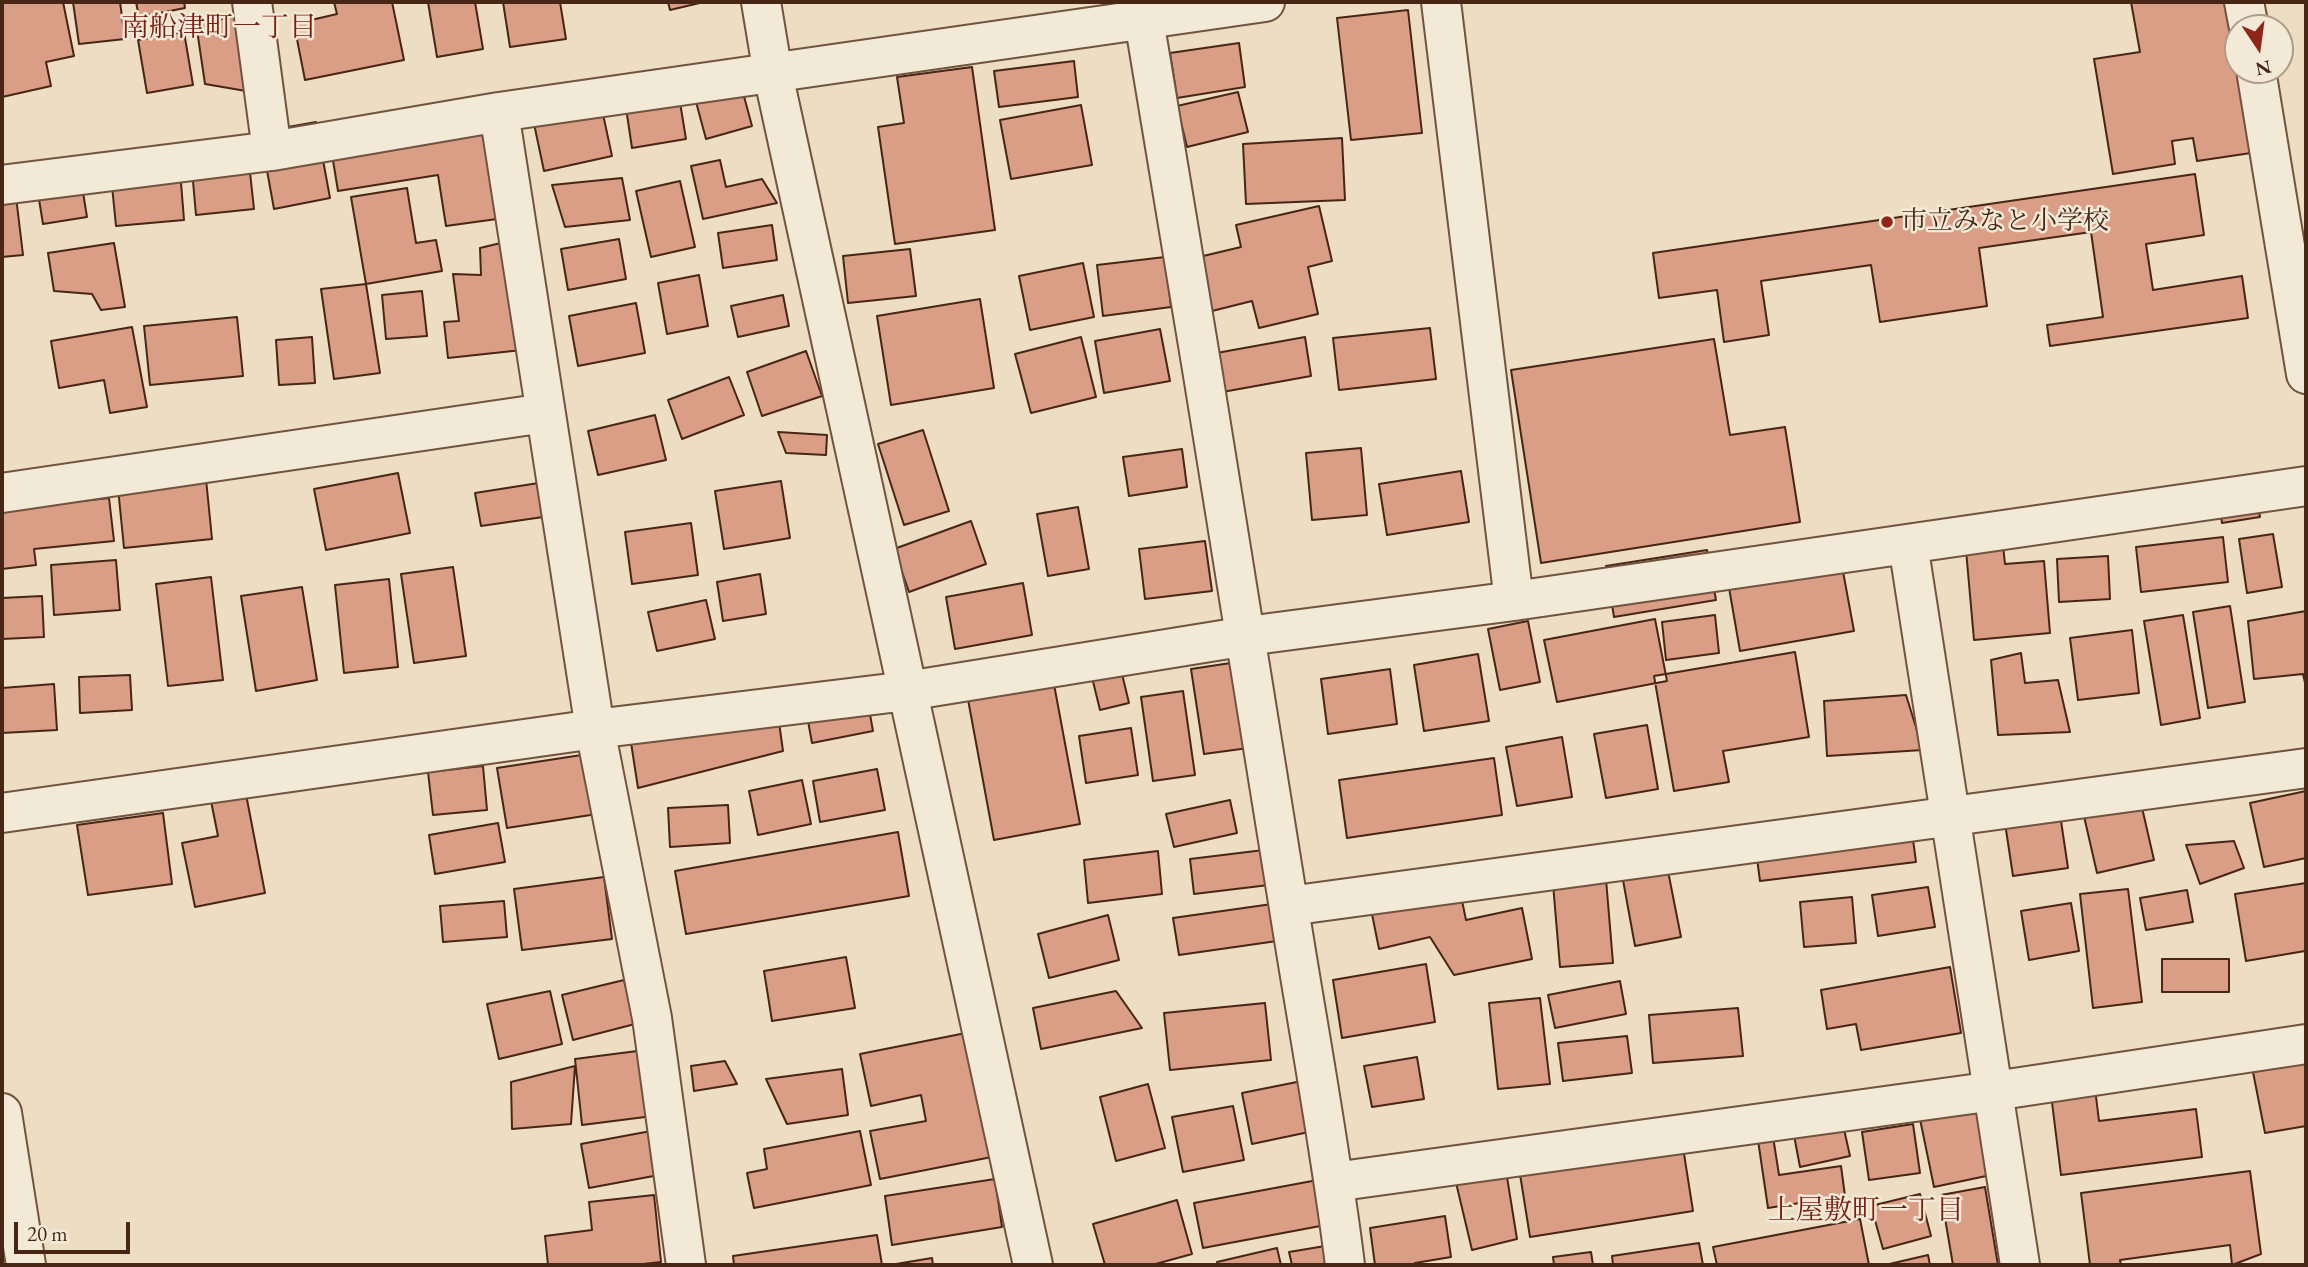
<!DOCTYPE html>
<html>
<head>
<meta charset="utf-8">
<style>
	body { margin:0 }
	#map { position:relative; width:2308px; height:1267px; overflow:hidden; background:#edddc2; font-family:"EB Garamond",serif }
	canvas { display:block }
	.frame { position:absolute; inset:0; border:4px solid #472615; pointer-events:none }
	.north { position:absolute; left:2224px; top:14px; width:70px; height:70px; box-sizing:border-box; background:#f3e9d7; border:2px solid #ae9b89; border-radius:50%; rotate:167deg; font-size:19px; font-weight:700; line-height:28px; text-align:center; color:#472615 }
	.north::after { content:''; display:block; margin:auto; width:24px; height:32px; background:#8f2418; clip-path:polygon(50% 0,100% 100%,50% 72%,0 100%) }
	.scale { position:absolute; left:14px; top:1222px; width:116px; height:32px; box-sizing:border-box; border:4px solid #472615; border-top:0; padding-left:9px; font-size:21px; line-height:24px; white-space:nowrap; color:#472615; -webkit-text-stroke:5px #f3e9d7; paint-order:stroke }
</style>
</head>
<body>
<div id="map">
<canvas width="2308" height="1267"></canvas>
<div class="frame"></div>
<div class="north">N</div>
<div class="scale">20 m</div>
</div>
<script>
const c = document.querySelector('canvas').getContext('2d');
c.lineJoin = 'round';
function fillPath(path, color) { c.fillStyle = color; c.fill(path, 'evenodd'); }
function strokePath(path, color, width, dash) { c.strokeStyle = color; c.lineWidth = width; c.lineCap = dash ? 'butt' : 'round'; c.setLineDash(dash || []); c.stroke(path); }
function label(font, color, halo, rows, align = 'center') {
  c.font = font + ' "EB Garamond","Noto Serif JP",serif'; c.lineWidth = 5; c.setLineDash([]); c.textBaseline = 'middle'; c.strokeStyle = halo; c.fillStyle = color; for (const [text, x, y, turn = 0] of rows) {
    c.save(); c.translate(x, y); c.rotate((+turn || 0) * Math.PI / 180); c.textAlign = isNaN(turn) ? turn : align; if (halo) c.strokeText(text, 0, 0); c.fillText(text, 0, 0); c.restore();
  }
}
const building = new Path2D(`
	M2,2H63L74,56L46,62L51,86L2,97Z
	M73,2H120L125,39L79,44Z
	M136,2H184L185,8L139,17Z
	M334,2H392L404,60L305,80L294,24L337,14Z
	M428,2H475L483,49L437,57Z
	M503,2H560L566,39L510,47Z
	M668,2H704L670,10Z
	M2131,2H2227L2251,153L2197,161L2193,138L2172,141L2175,164L2113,174L2094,59L2140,52Z
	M1408,10L1422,133L1351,140L1337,18Z
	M236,17L246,91L205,84L196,23Z
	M184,32L193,85L147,93L138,40Z
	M1239,43L1245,87L1177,98L1170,53Z
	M1074,61L1078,97L999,107L994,71Z
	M972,67L995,230L895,244L878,127L904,123L897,77Z
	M675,72L686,139L632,148L622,81Z
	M738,74L752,126L706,139L692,87Z
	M1238,92L1248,132L1187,147L1177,106Z
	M480,100L497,219L446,226L438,175L338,191L330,142Z
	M601,105L612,156L544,171L533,119Z
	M1081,105L1092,165L1011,179L1000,120Z
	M316,122L330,198L274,209L260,132Z
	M1342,138L1345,200L1246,204L1243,144Z
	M720,160L726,187L762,179L777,203L703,219L691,166Z
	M249,163L254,209L196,215L192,170Z
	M180,170L184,220L116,226L111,176Z
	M2195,174L2204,235L2146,244L2153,290L2242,276L2248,318L2050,346L2047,325L2103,317L2091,232L1979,248L1987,306L1880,322L1871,265L1761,281L1769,335L1724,342L1717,290L1659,298L1653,253Z
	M622,178L630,220L565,227L552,185Z
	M14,180L23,255L2,257V181Z
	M81,180L87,217L43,224L37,187Z
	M680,181L695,247L651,257L636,191Z
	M407,188L416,243L436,240L442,271L366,284L351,197Z
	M1319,206L1332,261L1308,267L1318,314L1259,328L1252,301L1212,311L1199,257L1241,247L1236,225Z
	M772,225L777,260L723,268L718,233Z
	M619,239L626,279L568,290L561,249Z
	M509,241L522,350L448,358L444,322L459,321L453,274L481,275L480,248Z
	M114,243L125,307L101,310L92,294L54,291L48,253Z
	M910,249L916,296L848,303L843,256Z
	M1165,257L1171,307L1103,316L1097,265Z
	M1083,263L1094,317L1030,330L1019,276Z
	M699,275L708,326L667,334L658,283Z
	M366,284L380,373L334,379L321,289Z
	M422,291L427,336L386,339L382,295Z
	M783,295L789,326L738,337L731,306Z
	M980,299L994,388L891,405L877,316Z
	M636,303L645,353L578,366L569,316Z
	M237,317L243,376L150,385L144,326Z
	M132,327L147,407L110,413L104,380L59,388L51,341Z
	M1430,328L1436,379L1339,390L1333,338Z
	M1160,329L1170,381L1104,393L1095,341Z
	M312,337L315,383L279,385L276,340Z
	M1081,337L1096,397L1031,413L1015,354Z
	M1305,337L1311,376L1217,393L1211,354Z
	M1714,339L1730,435L1785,427L1800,522L1541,563L1511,370Z
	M806,351L822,396L762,416L747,372Z
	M729,377L744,415L682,439L668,400Z
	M655,415L666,460L598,475L588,431Z
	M923,430L949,511L904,525L878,444Z
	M778,432L827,435L826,455L786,453Z
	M1361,448L1367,515L1312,520L1306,453Z
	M1182,449L1187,487L1129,496L1123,457Z
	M1461,471L1469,522L1387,535L1379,484Z
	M398,473L410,533L326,550L314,489Z
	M206,479L212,539L124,548L118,488Z
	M781,481L790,538L724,549L715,491Z
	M545,482L550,516L481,526L475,493Z
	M2,485L18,508L109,498L114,541L34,549L36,565L2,569Z
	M2254,487L2260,517L2222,523L2217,493Z
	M1078,507L1089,569L1048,576L1037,514Z
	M971,521L986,564L909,592L894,549Z
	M691,523L698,575L632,584L625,532Z
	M2273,534L2282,587L2247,593L2239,539Z
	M2002,536L2005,564L2044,561L2050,633L1974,640L1965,539Z
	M2223,537L2228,582L2141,592L2136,547Z
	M1837,539L1854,631L1740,651L1724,559Z
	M1205,541L1212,591L1145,599L1139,549Z
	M1707,550L1716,600L1614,617L1606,566Z
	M2108,556L2110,599L2059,602L2057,559Z
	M116,560L120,610L54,615L51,565Z
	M453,567L466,656L414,663L401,574Z
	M760,574L766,614L723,621L717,582Z
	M211,577L223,680L168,686L156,584Z
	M389,579L398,667L344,673L335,585Z
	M1023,583L1032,635L955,649L946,597Z
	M302,587L317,680L256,691L241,596Z
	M42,596L44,637L2,639V598Z
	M706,600L715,639L657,651L648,612Z
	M2230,606L2245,702L2208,708L2193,612Z
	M2306,611V687L2303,674L2254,679L2248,621Z
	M1715,615L1719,653L1666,660L1662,622Z
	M2183,615L2200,718L2161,725L2144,621Z
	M1655,619L1667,681L1557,702L1544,640Z
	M1528,621L1540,682L1500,690L1488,629Z
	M2132,630L2139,693L2078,700L2070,638Z
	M1116,649L1129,703L1100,710L1087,657Z
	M1048,652L1080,824L994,840L962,667Z
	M1795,652L1809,737L1723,751L1729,782L1674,791L1654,676Z
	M2021,653L2025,683L2058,680L2070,732L1998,735L1991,660Z
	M1478,654L1489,721L1424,731L1414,665Z
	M1244,661L1256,747L1204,754L1191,669Z
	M1390,669L1397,724L1328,734L1321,679Z
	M130,675L132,710L80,713L79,677Z
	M54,684L57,730L2,733V688Z
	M865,687L873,731L812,743L804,699Z
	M1183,691L1195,775L1153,781L1141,697Z
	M1906,695L1923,750L1827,756L1824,701Z
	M777,708L783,751L638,788L630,736Z
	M1647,725L1658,789L1606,798L1594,734Z
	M1131,728L1138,775L1086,783L1079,736Z
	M1562,737L1572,797L1517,806L1506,747Z
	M588,754L597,814L507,828L497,768Z
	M1494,758L1502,815L1347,838L1339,780Z
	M483,766L487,810L433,815L428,772Z
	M877,769L885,810L820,822L813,781Z
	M2135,777L2154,860L2097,873L2078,790Z
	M802,780L811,824L758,835L749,791Z
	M245,789L265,893L195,907L182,843L218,836L210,796Z
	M2306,791V858L2264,867L2250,803Z
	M1230,800L1237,833L1174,847L1166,814Z
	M728,805L730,843L670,847L668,808Z
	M163,813L172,884L88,895L77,825Z
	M2060,814L2068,868L2013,876L2005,823Z
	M1910,817L1916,862L1760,881L1754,836Z
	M498,823L505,862L435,874L429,835Z
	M898,832L909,896L686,934L675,871Z
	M2234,841L2244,868L2200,884L2186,845Z
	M1264,850L1269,885L1194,894L1190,859Z
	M1158,851L1162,894L1088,903L1084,860Z
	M1666,861L1681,937L1635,946L1621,869Z
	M1605,867L1613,963L1560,967L1552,872Z
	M604,877L612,939L522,950L514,889Z
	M1458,881L1466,920L1522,908L1532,959L1454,975L1430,937L1379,949L1369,899Z
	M2306,883V956L2305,951L2246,961L2235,894Z
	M1928,887L1935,927L1878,936L1872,895Z
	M2128,889L2142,1002L2093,1008L2080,894Z
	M2187,890L2193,922L2146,930L2140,898Z
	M1852,897L1856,943L1804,947L1800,902Z
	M504,901L507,937L443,942L440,906Z
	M1279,903L1284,940L1179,955L1173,918Z
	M2071,903L2079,951L2029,960L2021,911Z
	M1108,915L1119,960L1049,978L1038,934Z
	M846,957L855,1008L772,1021L764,971Z
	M2162,959H2229V992H2162Z
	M1426,964L1435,1022L1342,1038L1333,980Z
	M1950,967L1961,1033L1861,1050L1856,1024L1827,1029L1821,990Z
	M624,980L635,1024L573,1040L562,995Z
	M1620,981L1626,1014L1555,1028L1548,995Z
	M550,991L562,1044L499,1059L487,1004Z
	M1116,991L1142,1028L1041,1049L1033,1008Z
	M1540,998L1550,1084L1498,1089L1489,1003Z
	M1265,1003L1271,1060L1170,1070L1164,1013Z
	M1738,1008L1743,1056L1653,1063L1649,1015Z
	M981,1030L1007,1154L880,1179L870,1131L926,1121L921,1095L871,1106L860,1054Z
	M1627,1036L1632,1073L1563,1081L1558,1043Z
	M645,1050L653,1116L582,1125L575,1059Z
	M1417,1057L1424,1099L1372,1107L1364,1066Z
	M725,1061L737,1084L694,1091L691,1066Z
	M2306,1063V1126L2265,1133L2253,1072Z
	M2092,1064L2099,1121L2196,1109L2202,1157L2061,1175L2048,1070Z
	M575,1066L571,1124L512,1129L511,1082Z
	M842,1069L848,1115L787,1124L766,1079Z
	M1317,1078L1328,1128L1252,1144L1242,1093Z
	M1972,1079L1991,1175L1934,1187L1914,1090Z
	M1148,1084L1165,1148L1116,1161L1100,1097Z
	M1837,1098L1850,1156L1800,1167L1789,1109Z
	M1233,1106L1244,1160L1183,1172L1172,1117Z
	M1769,1111L1779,1175L1841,1166L1845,1196L1768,1208L1754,1113Z
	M1913,1124L1920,1173L1869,1180L1862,1132Z
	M651,1131L659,1175L589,1188L581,1144Z
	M860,1131L871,1185L754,1208L747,1173L767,1169L764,1149Z
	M1682,1141L1693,1211L1530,1237L1519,1168Z
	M1448,1149L1507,1177L1517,1239L1472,1250Z
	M2250,1171L2261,1254L2232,1265L2230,1245L2120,1260L2121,1265H2090L2081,1193Z
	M995,1179L1002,1227L892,1245L885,1196Z
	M1323,1179L1331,1224L1203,1248L1194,1203Z
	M1985,1187L1998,1265H1953L1941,1195Z
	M1920,1194L1931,1236L1883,1249L1871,1206Z
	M654,1195L661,1262L634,1265H548L545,1236L592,1230L589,1202Z
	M1177,1200L1192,1254L1152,1265H1105L1093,1224Z
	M1445,1216L1451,1257L1415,1263L1416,1265H1375L1370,1228Z
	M1860,1219L1869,1265H1717L1713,1247Z
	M877,1235L882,1265H734L733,1256Z
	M1699,1243L1703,1265H1613L1612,1256Z
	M1337,1244L1340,1265H1292L1289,1252Z
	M1277,1248L1281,1265H1218L1217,1262Z
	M1591,1252L1593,1265H1554L1553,1257Z
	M1928,1255L1930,1265H1885Z
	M932,1258L933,1265H897L896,1264Z`);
fillPath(building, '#da9d85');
strokePath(building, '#472615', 2);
const street = new Path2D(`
	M252,2L272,151
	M761,2L773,74L1033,1265
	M1441,2L1514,601
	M2244,2L2249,28
	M1144,20C1193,314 1242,607 1288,902C1307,1023 1330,1144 1345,1265
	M2256,70L2306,374
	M499,112L595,729L652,1018L686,1265
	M2,185L272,151L499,112L1265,2
	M2,493L545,413
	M1908,544L2020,1265
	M2,813L595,729L907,691L1247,636L1514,601L2306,486
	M1289,906L2306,768
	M2,1113L26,1265
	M1334,1182L1994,1091L2306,1044`);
strokePath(street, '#705440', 42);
strokePath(street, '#f3e9d7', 38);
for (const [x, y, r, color] of [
	[1887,222,7,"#8f2418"]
]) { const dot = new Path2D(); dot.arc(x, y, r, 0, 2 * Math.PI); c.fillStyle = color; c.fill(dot); strokePath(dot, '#f3e9d7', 2.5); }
label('26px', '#472615', '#f3e9d7', [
	["市立みなと小学校",1901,222]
], 'left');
label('28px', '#7a1f14', '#f3e9d7', [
	["南船津町一丁目",219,28],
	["上屋敷町一丁目",1866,1211]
]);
</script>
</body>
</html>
